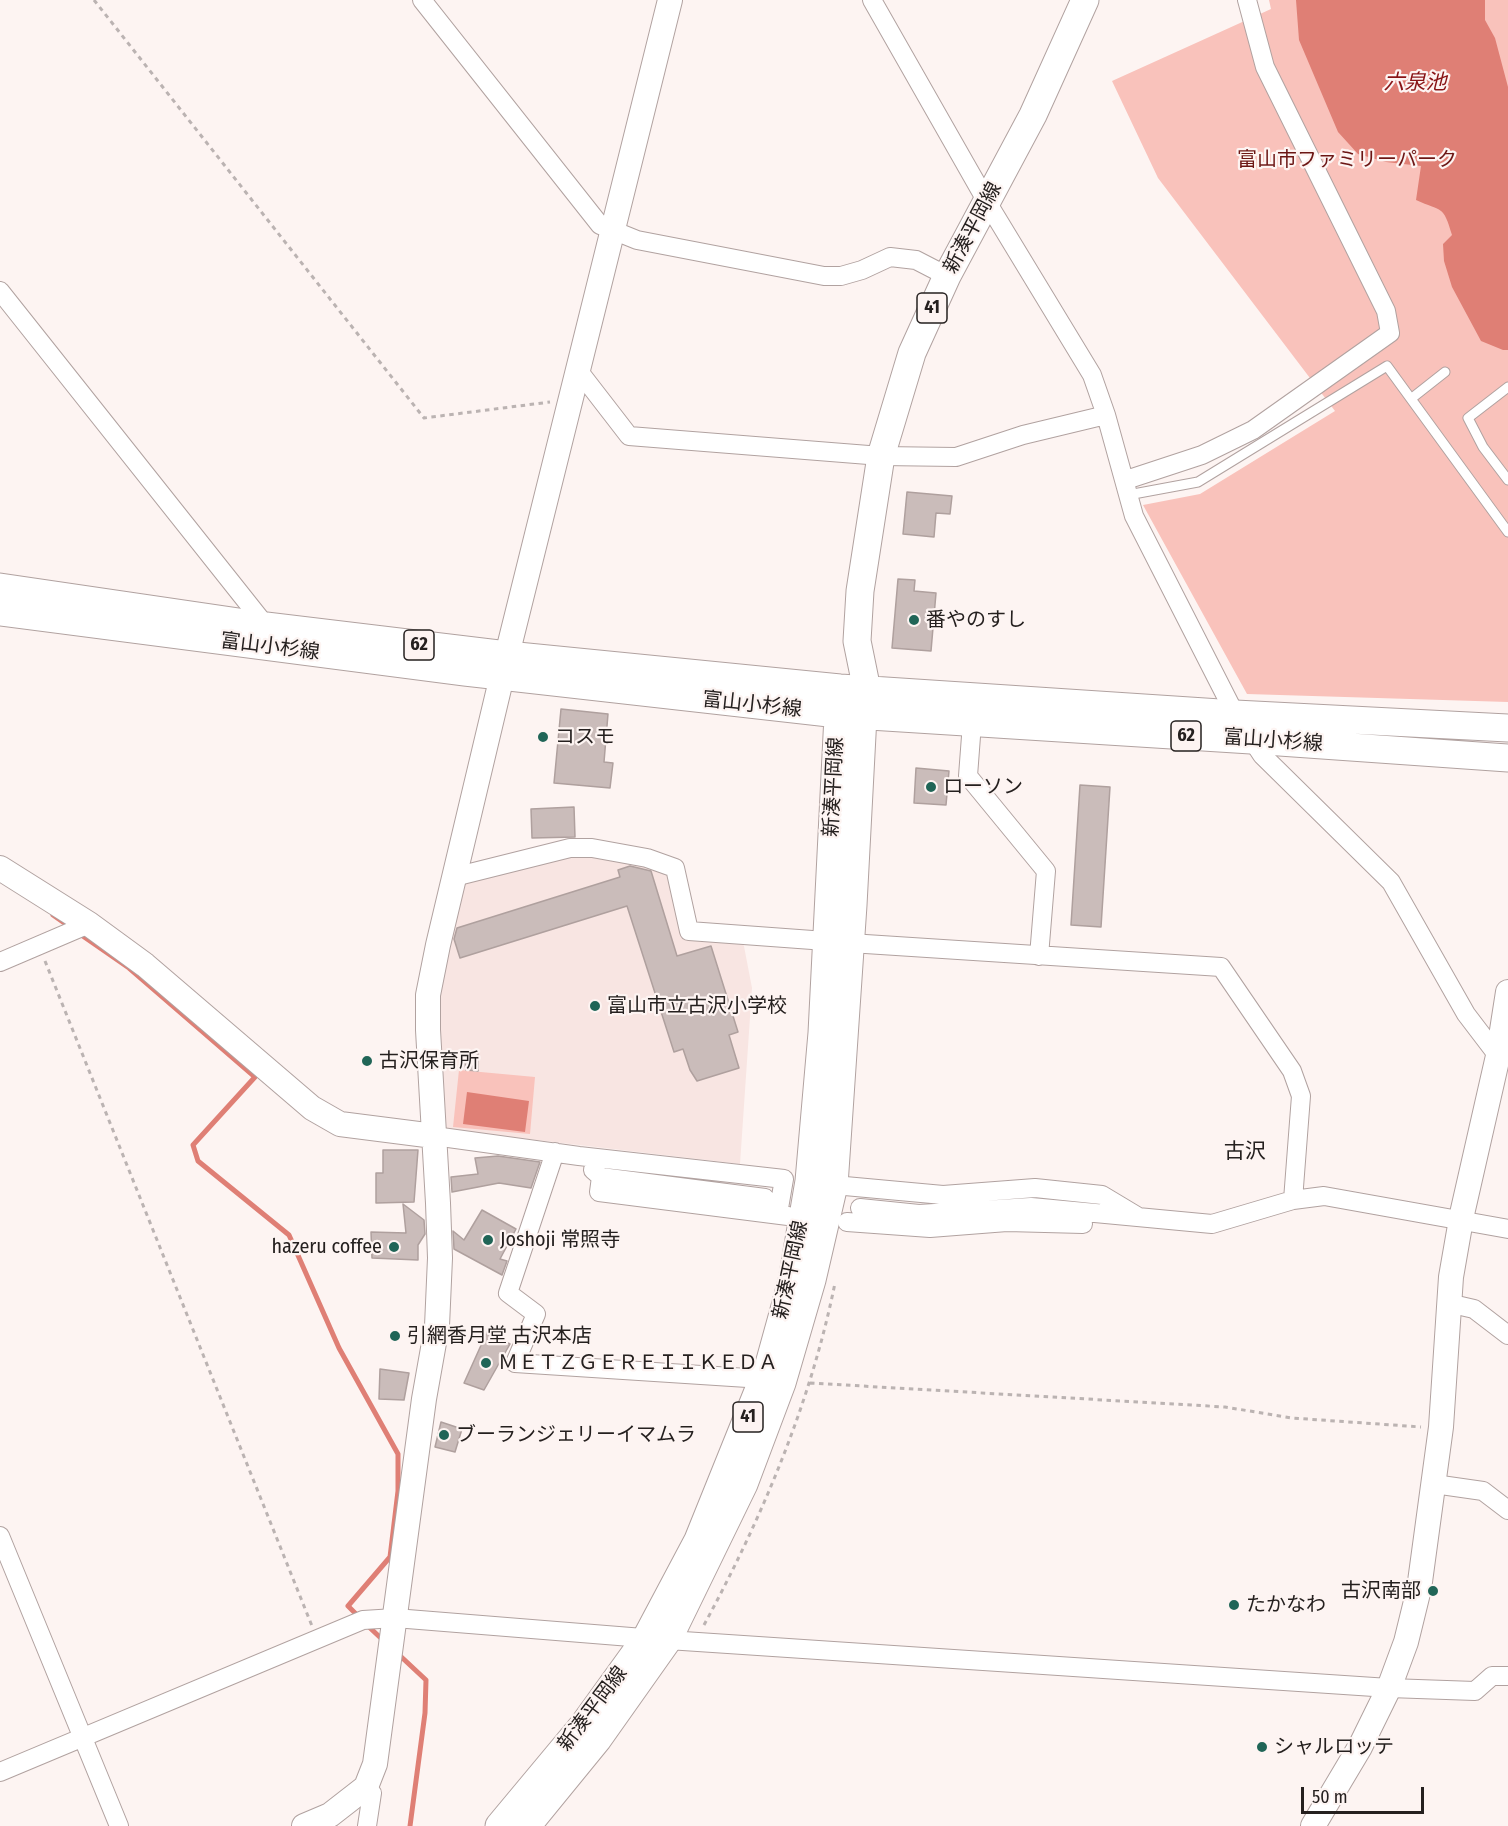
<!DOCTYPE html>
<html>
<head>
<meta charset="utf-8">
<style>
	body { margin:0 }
	#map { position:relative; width:1508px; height:1826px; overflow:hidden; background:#fdf4f2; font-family:"Fira Sans Condensed",sans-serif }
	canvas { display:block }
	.scale { position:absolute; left:1301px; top:1787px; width:123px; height:27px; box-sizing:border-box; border:3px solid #25201f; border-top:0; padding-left:8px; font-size:18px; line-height:21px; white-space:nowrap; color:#25201f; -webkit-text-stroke:4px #fdf4f2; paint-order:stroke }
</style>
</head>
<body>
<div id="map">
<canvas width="1508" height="1826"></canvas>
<div class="scale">50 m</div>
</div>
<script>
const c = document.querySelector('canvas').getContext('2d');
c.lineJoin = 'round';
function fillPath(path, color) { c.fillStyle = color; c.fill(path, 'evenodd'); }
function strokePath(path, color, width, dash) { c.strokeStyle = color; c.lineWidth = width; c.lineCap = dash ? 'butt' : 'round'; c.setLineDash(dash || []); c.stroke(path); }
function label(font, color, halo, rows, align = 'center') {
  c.font = font + ' "Fira Sans Condensed","Noto Sans JP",sans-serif'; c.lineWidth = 4.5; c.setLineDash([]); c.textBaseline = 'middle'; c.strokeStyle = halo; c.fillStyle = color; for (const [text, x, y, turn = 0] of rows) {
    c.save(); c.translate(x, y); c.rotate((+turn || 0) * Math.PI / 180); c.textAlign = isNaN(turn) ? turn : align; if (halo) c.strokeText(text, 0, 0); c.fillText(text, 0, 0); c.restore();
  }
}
fillPath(new Path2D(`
	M584,849L668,869L684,935L743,941L752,988L740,1164L443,1129L437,1023L442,980L464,878Z`), '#f8e5e2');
fillPath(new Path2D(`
	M1269,0H1508V702L1247,694L1143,505L1200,494L1335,411L1158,178L1112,81L1271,9Z
	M459,1070L535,1077L530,1134L453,1127Z`), '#f9c2bb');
fillPath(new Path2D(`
	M1296,0H1485V20L1495,38L1508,87V350H1503L1481,341L1452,287L1444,261L1443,244L1452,235C1443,204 1442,212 1416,200L1421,166L1386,162L1358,154L1338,132L1299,40Z
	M467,1092L529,1101L525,1132L463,1124Z`), '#df7f75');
strokePath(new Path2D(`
	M53,915L70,927
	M77,932L129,968L255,1077L193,1145L198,1161L289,1235L339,1348L398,1454V1491L390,1557L348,1606L359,1617
	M368,1626L385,1642
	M396,1652L426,1680L425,1713L410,1826`), '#df7f75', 5);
const building = new Path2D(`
	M907,492L952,496L950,514L936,513L934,537L903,534Z
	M898,579L915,580L914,591L936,593L931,651L892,648Z
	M561,709L608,714L604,762L613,763L610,788L554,783Z
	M916,768L949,771L946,805L914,803Z
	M1080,785L1110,787L1101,927L1071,925Z
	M574,807L575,837L532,838L531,809Z
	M630,866L651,871L677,956L711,946L738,1032L729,1035L739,1068L697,1081L690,1070L683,1049L674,1052L627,906L460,958L454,939L457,928L620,877L618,870Z
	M463,1053H478V1071L466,1070Z
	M383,1150H418L414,1202L376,1203V1173H383Z
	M498,1156L540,1162L531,1188L499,1183L452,1192L451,1177L478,1174L475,1158Z
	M403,1204L424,1220L425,1234L418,1245V1260L372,1258L371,1232L406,1233Z
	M482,1210L516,1229L500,1259L507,1261L502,1275L454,1249L453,1231L464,1240Z
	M487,1332L510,1344L484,1390L464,1383Z
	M380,1369L409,1373L404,1400L379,1399Z
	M441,1422L462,1429L455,1452L435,1447Z`);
fillPath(building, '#cabcba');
strokePath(building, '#afa09e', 1.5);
const lane = new Path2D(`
	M1508,387L1468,418L1483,447L1508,480
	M1412,398L1445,372
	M1128,495L1198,482L1387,366L1508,532`);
const street = new Path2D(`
	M422,0L600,225L637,240L824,276H841L862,270L890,257L916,260L947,276
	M872,0L987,202L1092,375L1106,415L1134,516L1235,714L1262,755L1391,882L1466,1014L1498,1056
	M0,291L266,626
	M578,370L629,436L881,456L956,457L1023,435L1106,415
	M1126,480L1202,455L1253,430L1390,333L1386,311L1265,67L1247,0
	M972,723L968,776L1046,871L1039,956
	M454,877L570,848H592L647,858L675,868L689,931L826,941
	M850,943L1221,967L1292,1071L1301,1096L1293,1200
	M0,962L89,924
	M434,1136L579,1156L784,1179L778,1214
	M555,1152L508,1293L536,1314L515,1363L763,1379
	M593,1170L601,1177L765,1198
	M601,1177L599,1192L788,1216
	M834,1185L943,1195L1035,1188L1102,1195L1137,1216
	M860,1208L919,1214L1031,1207L1212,1224L1293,1200L1324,1196L1508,1229
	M847,1222L930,1228L1007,1222L1083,1224
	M1448,1303L1474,1309L1508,1335
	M1434,1484L1483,1491L1508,1510
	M0,1536L119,1826
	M0,1772L363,1620L395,1618L668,1640L1389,1688L1475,1691L1492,1676H1508
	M366,1787L372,1793L367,1826`);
const secondary = new Path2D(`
	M0,868L89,924L145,965L312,1108L340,1124L434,1136
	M304,1826L330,1815L366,1787L375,1764L424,1399L437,1326L440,1258L438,1203L428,1030V995L438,945L507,655L670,0
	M1313,1826L1360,1747L1389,1688L1406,1642L1419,1589L1441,1427L1451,1277L1462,1214L1498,1056L1508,992`);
const primary = new Path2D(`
	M0,587L266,626L507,655L840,688L1235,714L1508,728
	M0,612L465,672L838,714L1251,740L1508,758
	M499,1826L584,1724L646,1638L698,1540L769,1364L792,1281L809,1181L822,1033L839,696
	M527,1826L598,1739L668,1640L744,1484L782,1383L812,1280L834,1185L853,905L863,716L867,690L857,641L860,591L881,456L912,353L947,276L1033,115L1085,0`);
strokePath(lane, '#b1a2a0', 11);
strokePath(street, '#b1a2a0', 20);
strokePath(secondary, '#b1a2a0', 26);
strokePath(primary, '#b1a2a0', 29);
strokePath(new Path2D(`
	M94,0L424,418L550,402
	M45,961L312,1626
	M810,1383L1225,1407L1292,1418L1421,1427
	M704,1625C762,1518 811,1402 835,1283`), '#bbb3b2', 3, [4.5, 4.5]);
strokePath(lane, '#fff', 9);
strokePath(street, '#fff', 18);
strokePath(secondary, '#fff', 24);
strokePath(primary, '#fff', 27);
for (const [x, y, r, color] of [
	[914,620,6,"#206557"],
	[543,737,6,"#206557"],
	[931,787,6,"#206557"],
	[595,1006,6,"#206557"],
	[367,1061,6,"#206557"],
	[488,1240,6,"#206557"],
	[394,1247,6,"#206557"],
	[395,1336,6,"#206557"],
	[486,1363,6,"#206557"],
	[444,1435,6,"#206557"],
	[1433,1591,6,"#206557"],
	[1234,1605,6,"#206557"],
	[1262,1747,6,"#206557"]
]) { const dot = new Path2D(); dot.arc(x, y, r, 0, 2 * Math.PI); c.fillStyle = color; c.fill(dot); strokePath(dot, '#fdf4f2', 2); }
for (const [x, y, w] of [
	[932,308,30],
	[419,645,30],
	[1186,736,30],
	[748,1417,30]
]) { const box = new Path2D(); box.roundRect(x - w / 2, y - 15, w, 30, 4.5); c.fillStyle = '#fdf4f2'; c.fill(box); strokePath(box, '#25201f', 1.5); }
label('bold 18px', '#25201f', null, [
	["41",932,308],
	["62",419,645],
	["62",1186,736],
	["41",748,1417]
]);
label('20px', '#6c1614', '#fdf4f2', [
	["富山市ファミリーパーク",1347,160]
]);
label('20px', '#25201f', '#fdf4f2', [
	["新湊平岡線",973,228,-62],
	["富山小杉線",270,647,7],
	["富山小杉線",752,705,6],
	["富山小杉線",1273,741,4],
	["新湊平岡線",834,787,-87],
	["新湊平岡線",791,1270,-78],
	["新湊平岡線",593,1709,-53]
]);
label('20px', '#25201f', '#fdf4f2', [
	["番やのすし",926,620],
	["コスモ",555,737],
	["ローソン",943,787],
	["富山市立古沢小学校",607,1006],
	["古沢保育所",379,1061],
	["Joshoji 常照寺",500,1240],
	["hazeru coffee",382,1247,"right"],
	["引網香月堂 古沢本店",407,1336],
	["ＭＥＴＺＧＥＲＥＩＩＫＥＤＡ",498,1363],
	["ブーランジェリーイマムラ",456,1435],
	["古沢南部",1421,1591,"right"],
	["たかなわ",1246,1605],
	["シャルロッテ",1274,1747]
], 'left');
label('italic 21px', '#881315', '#fdf4f2', [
	["六泉池",1415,83]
]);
label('21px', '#25201f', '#fdf4f2', [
	["古沢",1245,1152]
]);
</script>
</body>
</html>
